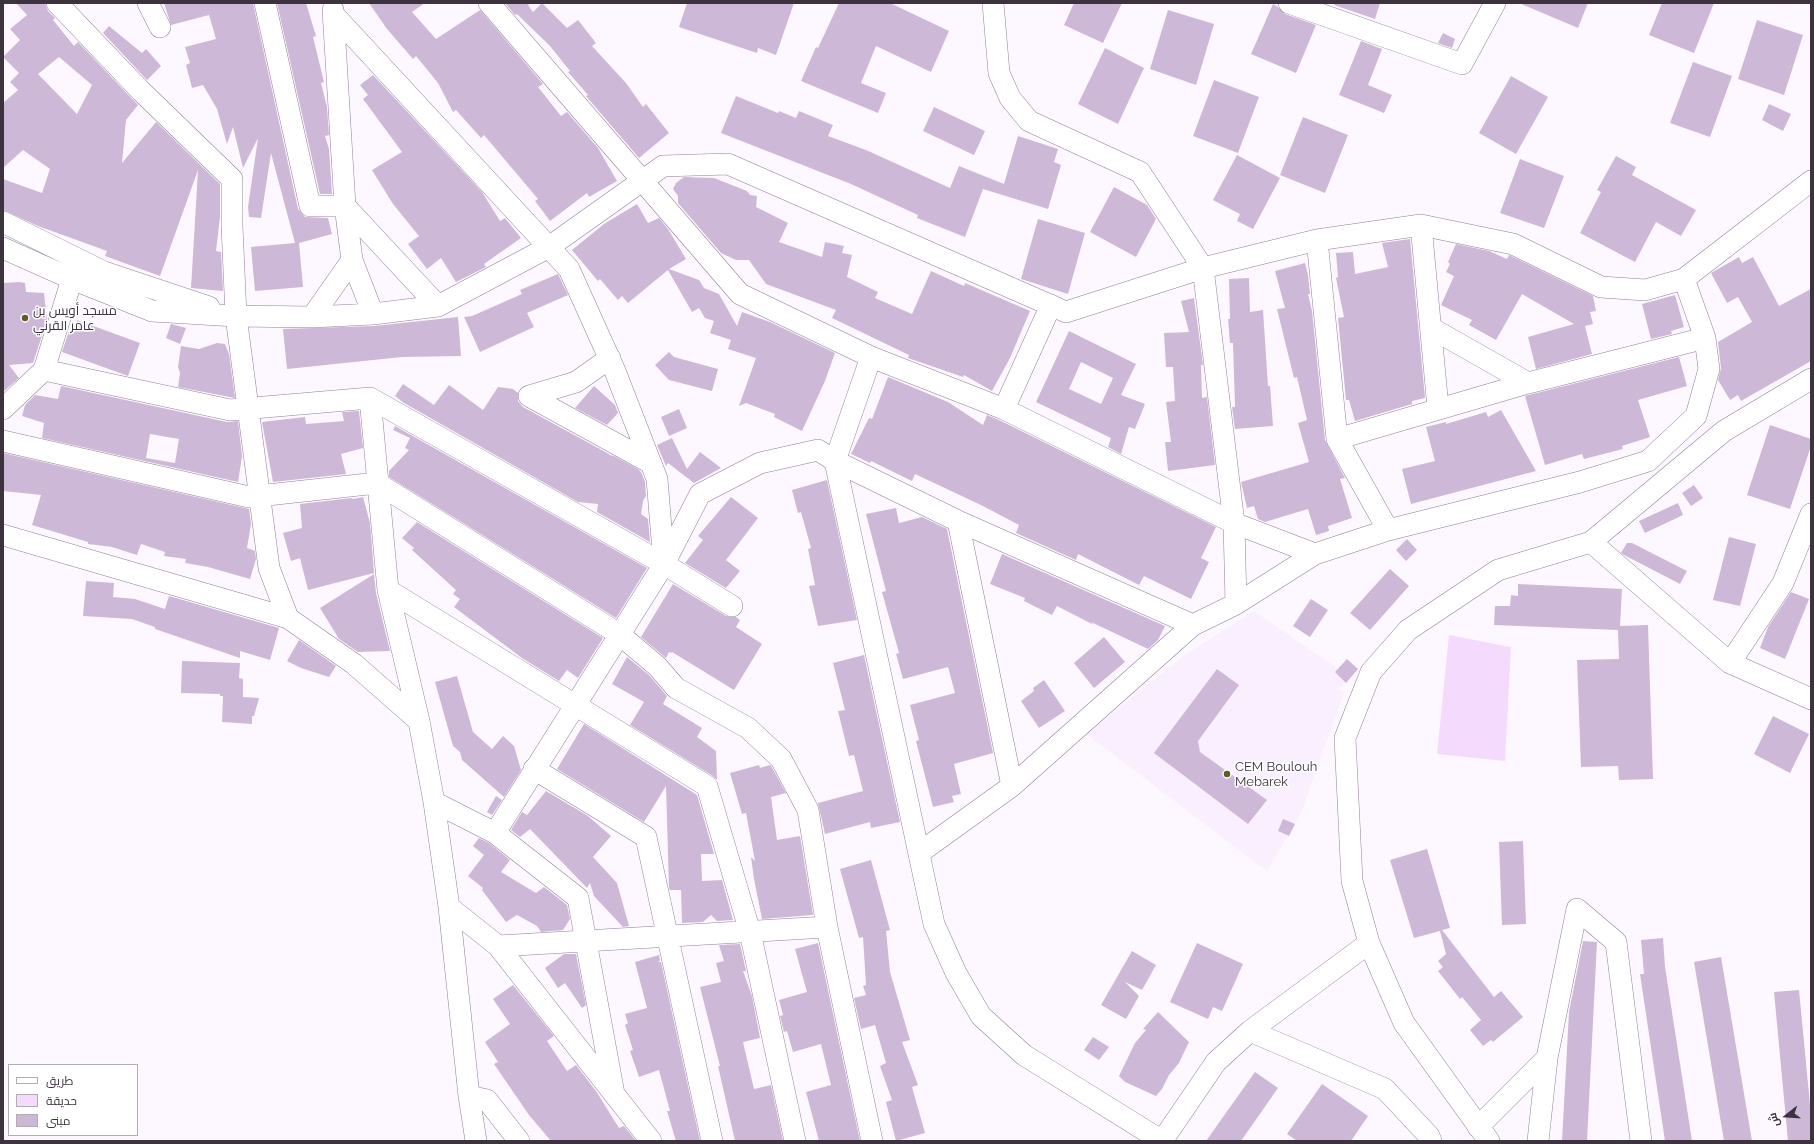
<!DOCTYPE html>
<html>
<head>
<meta charset="utf-8">
<style>
	body { margin:0 }
	#map { position:relative; width:1814px; height:1144px; overflow:hidden; background:#fdf8ff; font-family:Raleway,Cairo,sans-serif }
	canvas { display:block }
	.frame { position:absolute; inset:0; border:4px solid #3c333f; pointer-events:none }
	.legend { position:absolute; left:8px; top:1064px; width:130px; height:72px; box-sizing:border-box; background:#fff; border:1px solid #b1adb2; margin:0; padding:5px 7px; list-style:none; font-size:12px; color:#3c333f }
	.legend li { display:flex; align-items:center; gap:8px; height:20px }
	.legend b { width:20px; border:1px solid #b1adb2 }
	.north { position:absolute; left:1766px; top:1096px; width:40px; height:40px; -webkit-text-stroke:3px #fff; paint-order:stroke; rotate:253deg; font-size:11px; font-weight:700; line-height:16px; text-align:center; color:#3c333f }
	.north::after { content:''; display:block; margin:auto; width:14px; height:18px; background:#3c333f; clip-path:polygon(50% 0,100% 100%,50% 72%,0 100%) }
</style>
</head>
<body>
<div id="map">
<canvas width="1814" height="1144"></canvas>
<div class="frame"></div>
<ul class="legend">
<li><b style="height:5px;background:#fff"></b>طريق</li>
<li><b style="height:11px;background:#f4dbfe"></b>حديقة</li>
<li><b style="height:11px;background:#ceb8d7"></b>مبنى</li>
</ul>
<div class="north">ش</div>
</div>
<script>
const c = document.querySelector('canvas').getContext('2d');
c.lineJoin = 'round';
function fillPath(path, color) { c.fillStyle = color; c.fill(path, 'evenodd'); }
function strokePath(path, color, width, dash) { c.strokeStyle = color; c.lineWidth = width; c.lineCap = dash ? 'butt' : 'round'; c.setLineDash(dash || []); c.stroke(path); }
function label(font, color, halo, rows, align = 'center') {
  c.font = font + ' Raleway,Cairo,sans-serif'; c.lineWidth = 3; c.setLineDash([]); c.textBaseline = 'middle'; c.strokeStyle = halo; c.fillStyle = color; for (const [text, x, y, turn = 0] of rows) {
    c.save(); c.translate(x, y); c.rotate((+turn || 0) * Math.PI / 180); c.textAlign = isNaN(turn) ? turn : align; if (halo) c.strokeText(text, 0, 0); c.fillText(text, 0, 0); c.restore();
  }
}
fillPath(new Path2D(`
	M1254,611L1350,677L1339,689L1344,693L1301,813L1267,871L1086,734L1186,654Z`), '#faeffe');
fillPath(new Path2D(`
	M1449,635L1511,647L1505,761L1437,754Z`), '#f4dbfe');
fillPath(new Path2D(`
	M16,3H45L48,11L55,18L53,20L74,46L78,42L138,105L126,120L122,163L156,122L220,184V217L216,251L221,252L223,291L191,288L198,170L160,276L105,256L107,251L38,226L3,210V179L42,193L50,169L23,150L3,168V103L18,90L10,82L19,73L3,57L20,40L10,29L27,15ZM59,57L92,85L77,114L38,74Z
	M164,3H253L298,209L305,217L328,218L332,234L299,243L303,287L255,291L251,247L295,243L271,153L261,218L249,217L248,207L258,138L243,168L233,127L227,144L217,109L203,85L192,88L186,65L190,63L185,47L216,39L209,15L171,25Z
	M277,3H306L316,36L313,37L324,82L321,83L327,107L329,135L325,136L329,149L332,194H320Z
	M369,3H425L412,12L436,39L480,10L543,84L538,87L561,116L567,112L598,148L617,181L589,197L587,193L550,221L535,201L538,199L484,135L481,138L456,110L453,112L438,83L416,56L413,59L387,29Z
	M505,3H531L528,5L533,12L542,3L567,28L578,20L596,43L592,46L626,83L643,107L646,104L669,133L639,158L586,96L588,95L568,72L570,71L550,46L517,14L515,15Z
	M687,3H794L776,55L758,48L757,53L679,27Z
	M839,3H890L949,31L931,72L876,46L861,83L886,93L878,113L801,81L816,47L818,48Z
	M1074,3H1122L1103,43L1064,25Z
	M1335,3H1380L1375,19L1334,5Z
	M1519,3H1588L1578,28Z
	M1662,3H1714L1694,53L1649,35Z
	M1273,4L1278,7L1285,14L1316,25L1296,73L1251,54Z
	M1168,10L1214,24L1196,85L1150,69Z
	M1757,20L1803,35L1784,95L1738,79Z
	M109,26L142,53L146,49L161,66L147,80L103,33Z
	M1443,33L1455,39L1452,48L1438,43Z
	M1361,41L1382,49L1368,85L1392,95L1384,113L1339,95Z
	M1105,48L1144,68L1118,124L1078,104Z
	M1693,62L1732,76L1710,137L1670,123Z
	M373,75L482,192L500,221L505,218L521,238L484,264L486,267L456,282L441,258L427,269L408,244L419,236L393,204L372,170L402,152L363,99L368,95L360,85Z
	M1511,76L1548,97L1516,154L1479,133Z
	M1214,80L1259,97L1238,153L1193,136Z
	M736,96L778,113L779,111L796,118L799,111L833,125L828,136L866,150L950,188L959,166L1004,184L1018,136L1058,149L1054,162L1061,165L1048,209L983,189L965,237L917,218L918,215L851,184L721,133Z
	M1769,104L1791,114L1783,131L1762,120Z
	M934,107L985,131L974,155L923,131Z
	M1303,117L1348,135L1325,193L1280,175Z
	M1237,155L1280,178L1253,229L1237,221L1240,214L1213,200Z
	M1616,156L1636,167L1632,175L1696,210L1681,236L1656,222L1635,262L1580,233L1601,192L1597,190Z
	M1520,159L1564,176L1544,228L1500,213Z
	M684,177L714,178L747,191L750,195L757,196L756,207L788,223L779,242L822,257L825,242L844,246L842,253L852,255L847,277L878,292L875,298L912,314L931,271L964,286L965,283L1030,311L1010,358L992,391L964,375L963,377L908,358L909,355L832,318L836,310L766,284L749,260H736L721,253L678,203V196L673,189L676,183Z
	M1114,187L1147,205L1156,219L1136,257L1090,232Z
	M637,204L648,223L659,218L668,229L686,259L669,269L699,280L704,288L719,294L737,326L742,312L770,322L835,353L825,381L802,431L774,417L775,414L746,403L739,406L756,358L728,349L731,340L710,333L714,321L705,318L699,308L692,312L668,270L628,303L622,296L618,300L600,279L598,281L572,250L604,224Z
	M1038,219L1085,233L1068,294L1021,279Z
	M1410,239L1425,398L1412,401V404L1355,421L1349,400H1346L1338,318L1344,317L1336,278L1338,277L1336,253L1353,252L1355,274L1388,267L1382,243Z
	M1456,244L1489,251L1507,259L1509,255L1593,296L1596,311L1590,312L1593,324L1585,326L1592,354L1536,369L1528,337L1574,324L1522,294L1496,340L1469,325L1472,320L1441,305L1454,276L1446,272L1450,264L1448,262Z
	M1739,257L1742,263L1753,257L1779,306L1811,289V361L1741,401L1738,395L1730,400L1718,380L1721,368L1718,342L1752,322L1738,297L1727,303L1711,273Z
	M1305,263L1308,275L1310,294H1308L1312,311L1325,440L1345,478L1340,479L1352,518L1328,526L1329,531L1316,535L1308,509L1265,522L1258,519L1254,506L1247,508L1241,482L1309,462L1298,423L1307,420L1297,377L1294,378L1277,309L1285,308L1275,271Z
	M558,274L568,295L527,313L534,327L480,352L464,317L472,316L522,294L520,290Z
	M1249,278L1250,312L1263,310L1268,386H1270L1273,426L1235,429L1232,407H1235L1233,343H1230L1228,319H1230L1229,279Z
	M19,282L25,283L26,292L44,293L47,320L33,363L9,365L19,378L3,392V283Z
	M1675,295L1684,327L1671,331L1672,334L1651,339L1642,304Z
	M1194,298L1203,365H1201L1202,398L1207,397L1215,465L1168,471L1165,442H1171L1166,402L1175,401L1173,367H1166L1164,333L1189,332L1181,301Z
	M458,317L461,356L402,357L287,369L283,329L374,326Z
	M77,320L140,343L128,376L62,352L69,331H73Z
	M171,324L186,328L180,344L166,338Z
	M1069,331L1136,364L1121,395L1145,404L1135,429L1129,427L1121,454L1108,447L1111,438L1036,402ZM1081,362L1113,378L1101,404L1069,389Z
	M217,343L225,344L229,354L235,398L178,387L180,373L178,367L181,346L199,349Z
	M669,352L674,357L718,369L712,391L669,380L655,365Z
	M1679,357L1687,386L1638,400L1650,437L1622,446L1623,449L1584,459L1582,454L1545,465L1525,396Z
	M888,377L948,402L983,425L987,415L999,420L1216,527L1201,558L1209,562L1191,599L1144,576L1139,585L1078,554L1076,560L1016,533L1019,525L983,506L915,474L912,481L871,461L870,463L851,454L869,418L872,419Z
	M403,384L434,405L449,385L483,410L498,387L513,389L518,393V401L523,407L609,454V455L614,456L638,469L641,472L645,482L646,496L643,501L641,514L648,519L650,542L597,512L598,504L578,502L404,403L395,396Z
	M61,386L227,422L238,421L242,456L238,482L42,438L44,423L22,416L25,405L35,395L58,399ZM150,434L179,439L175,463L146,458Z
	M594,386L615,405L618,413L607,425L575,408Z
	M679,409L687,428L669,436L661,417Z
	M1501,410L1536,471L1411,504L1402,469L1435,461L1426,427L1446,422V424L1486,412L1488,417Z
	M359,411L363,448L341,454L346,474L273,482L262,422L305,417L306,424L344,421L342,412Z
	M1770,425L1811,439V446L1790,509L1747,495Z
	M395,426L647,568L616,618L389,477V471L409,450L405,448L410,438L393,430Z
	M672,438L687,469L700,452L721,468L694,483L668,463L666,466L657,445Z
	M3,453L249,509L251,524L247,548L255,551L256,559L250,579L208,567L185,563L186,559L164,556L165,552L141,544L137,555L112,547L88,544V542L32,525L41,495L3,491Z
	M827,480L857,620L818,626L809,586L815,585L808,549L811,548L801,512L798,513L792,490Z
	M1694,485L1703,498L1691,506L1682,493Z
	M363,497L370,523L374,573L308,590L300,558L291,561L283,533L302,528L300,504L352,498L353,499Z
	M731,497L758,518L726,560L740,571L726,588L685,563L703,540L698,536Z
	M1678,503L1683,515L1645,533L1639,521Z
	M896,508L899,523L922,517L947,529L993,753L954,764L961,794L952,796L954,802L933,807L916,741L919,740L910,705L955,693L948,667L903,679L896,654L899,653L882,592L886,591L866,514Z
	M417,522L603,638L578,678L567,670L559,681L522,658L454,607L460,599L453,594L456,590L412,550L414,548L402,538Z
	M1729,537L1756,544L1740,606L1713,600Z
	M1407,539L1417,550L1406,561L1396,550Z
	M1627,543H1632L1687,571L1680,584L1626,556L1621,553Z
	M1002,554L1165,626L1158,640L1148,649L1091,622L1094,625L1057,606L1052,615L1024,601L1025,598L990,584Z
	M1390,569L1409,586L1370,630L1350,613Z
	M374,574L376,593L390,651L358,652L339,639L320,608Z
	M86,581L114,583L113,597L135,599L165,609L169,596L279,628L270,660L240,651V658L155,629V627L132,619L83,616Z
	M673,584L726,616L736,617L740,620L736,627L762,644L734,690L672,652L671,653L669,652L666,658L641,637Z
	M1518,584L1622,589L1620,626L1648,625L1653,779L1619,780L1618,766L1581,767L1577,660L1619,659L1618,630L1494,625L1495,606H1510L1511,595L1518,596Z
	M1791,592L1809,599L1785,659L1760,648L1768,627Z
	M1311,599L1328,610L1310,637L1293,626Z
	M1104,637L1125,662L1094,688L1074,663Z
	M299,640L336,666L329,677L301,668L287,661Z
	M864,655L900,822L871,828L870,822L825,834L818,803L863,791L854,755L849,756L838,711L845,710L833,663Z
	M627,657L649,675L667,696L663,704L702,728L697,737L716,751L717,780L713,776L630,725L644,702L612,684Z
	M1347,659L1358,669L1346,683L1335,672Z
	M182,661L240,663L239,678L243,679V697L259,698L254,716H252V724L222,722L223,696H220V694L181,693Z
	M1217,669L1239,685L1198,741L1200,752L1267,800L1248,824L1154,753Z
	M457,676L473,732L492,749L503,736L514,746L521,770L504,797L462,760L460,752L453,746L435,682Z
	M1044,680L1065,711L1039,728L1021,701L1034,691L1033,688Z
	M1773,716L1809,734L1790,773L1754,754Z
	M584,724L697,795L714,854H701L702,881L722,880L733,920L717,921L711,915L703,922L682,923L681,890H670L669,888L666,786L644,822L557,769Z
	M759,765L760,768L770,765L771,766L786,793L771,797L777,840L800,836L813,915L762,919L754,879L751,857L755,861L746,813L742,814L730,773Z
	M546,791L588,816L611,836L593,857L617,883L629,926L623,927L594,896L590,883L587,888L530,829L520,837L511,830L522,812L527,815Z
	M496,796L502,800L492,815L487,812Z
	M1283,819L1295,824L1289,836L1278,831Z
	M479,838L489,843L510,860L501,872L536,893L544,887L567,905L570,919L563,930L541,932L537,926L517,915L506,922L482,890L483,888L468,876L484,855L473,846Z
	M1523,841L1526,924L1502,925L1499,842Z
	M1427,849L1450,928L1442,930L1494,997L1501,991L1523,1017L1493,1042L1491,1040L1483,1046L1470,1030L1481,1020L1462,997L1460,999L1438,971L1443,967L1438,961L1446,954L1440,931L1414,938L1390,860Z
	M871,860L890,930L886,931L890,972L910,1040L902,1042L918,1085L912,1087L925,1133L896,1141L886,1102L892,1100L880,1066L886,1063L875,1025L861,1029L854,998L866,995L863,986L866,985L863,937L859,938L840,869Z
	M1663,938L1665,967L1692,1141H1665L1640,974H1644L1641,940Z
	M1583,941L1597,942L1587,1141H1562L1569,1012Z
	M818,943L860,1141H819L806,1092L831,1085L821,1044L793,1052L787,1031L784,1032L780,1016L783,1015L779,1000L807,992L795,949Z
	M1197,943L1243,964L1222,1011L1213,1007L1208,1019L1170,1002Z
	M740,944L746,971H743L752,996L760,1038L743,1042L754,1089L771,1085L783,1141H735L718,1066H720L700,987L721,982L716,963L724,961L719,945Z
	M1132,951L1156,965L1142,990L1125,982L1139,996L1126,1019L1101,1005Z
	M564,954H576L586,1005L582,1008L565,983L558,988L545,968Z
	M659,955L660,960L658,962H661L700,1141H676L667,1111H670L659,1070L639,1077L630,1051L633,1050L625,1025L628,1023L625,1014L647,1008L635,962Z
	M1721,957L1752,1141H1724L1694,962Z
	M513,985L554,1036L547,1041L567,1071L576,1065L596,1091L619,1128L624,1126L636,1141H551L529,1115L494,1064L498,1062L485,1042L510,1024L493,999Z
	M1799,990L1811,1115V1141H1788L1774,992Z
	M1158,1012L1189,1042L1179,1063L1169,1075L1162,1089L1156,1096L1125,1082L1119,1076L1135,1043L1146,1030L1143,1029Z
	M1093,1037L1109,1047L1099,1060L1084,1050Z
	M1255,1072L1278,1088L1241,1141H1206Z
	M1322,1084L1368,1116L1351,1141H1297L1287,1134Z`), '#ceb8d7');
const minor = new Path2D(`
	M57,3L141,91L232,179V226L236,316L269,568L288,618L354,664L419,721L434,802L449,907L469,1096L476,1141
	M148,3L160,27
	M265,3L310,206H345L438,306
	M489,3L740,294L871,357L1004,409L1234,523L1315,554
	M993,3L999,73L1010,98L1029,121L1140,172L1203,268L1234,523L1236,604
	M1289,3L1462,64L1495,3
	M334,15L569,269L615,371L657,479L664,564
	M3,222L104,272L209,307
	M1421,225L1438,408
	M1317,240L1337,439L1388,530
	M3,248L72,279L152,311L236,316L312,317L373,314L438,306L549,247L663,166L728,164L1066,312L1203,268L1317,240L1421,225L1513,244L1601,287L1645,290L1684,279L1811,181
	M352,260L373,314
	M312,317L352,260L345,206L333,10
	M1431,328L1528,383
	M871,357L835,461L934,924L956,973L981,1016L1024,1055L1162,1141
	M610,358L576,382L529,396L651,463
	M44,370L230,410L370,398L664,564L732,606
	M370,398L388,590L419,721
	M3,409L44,370L72,279
	M1004,409L1051,305
	M1337,439L1528,383L1705,338
	M3,441L249,497L377,483L619,634L657,666L676,688L748,728L781,759L808,810L827,927L872,1141
	M958,521L1012,786
	M3,535L288,618
	M1591,542L1724,431L1811,379
	M388,590L707,786L750,932L795,1141
	M1730,663L1783,583L1811,514
	M534,769L646,837L712,1141
	M434,802L495,833L578,898L614,1094
	M495,833L664,564L700,494L760,463L818,450L835,461L958,521L1193,625
	M919,853L1012,786L1193,625L1236,604L1315,554L1388,530L1580,482L1648,461L1696,416L1709,369L1705,338L1684,279
	M449,907L498,946L651,1141
	M498,946L827,927
	M1250,1031L1385,1089L1429,1136L1431,1141
	M469,1096L487,1100L519,1141
	M1478,1127L1547,1058
	M1162,1141L1216,1062L1250,1031L1369,943
	M1489,1141L1404,1023L1369,943L1352,881L1345,738L1371,672L1408,630L1498,570L1591,542L1730,663L1811,699
	M1538,1141L1547,1058L1577,909L1616,942L1641,1141`);
strokePath(minor, '#927e9a', 22);
strokePath(minor, '#fff', 21);
for (const [x, y, r, color] of [
	[25,318,4,"#5e5b28"],
	[1227,774,4,"#5e5b28"]
]) { const dot = new Path2D(); dot.arc(x, y, r, 0, 2 * Math.PI); c.fillStyle = color; c.fill(dot); strokePath(dot, '#fff', 1.5); }
label('13px', '#3c333f', '#fff', [
	["مسجد أويس بن",33,311],
	["عامر القرني",33,326],
	["CEM Boulouh",1235,767],
	["Mebarek",1235,782]
], 'left');
</script>
</body>
</html>
